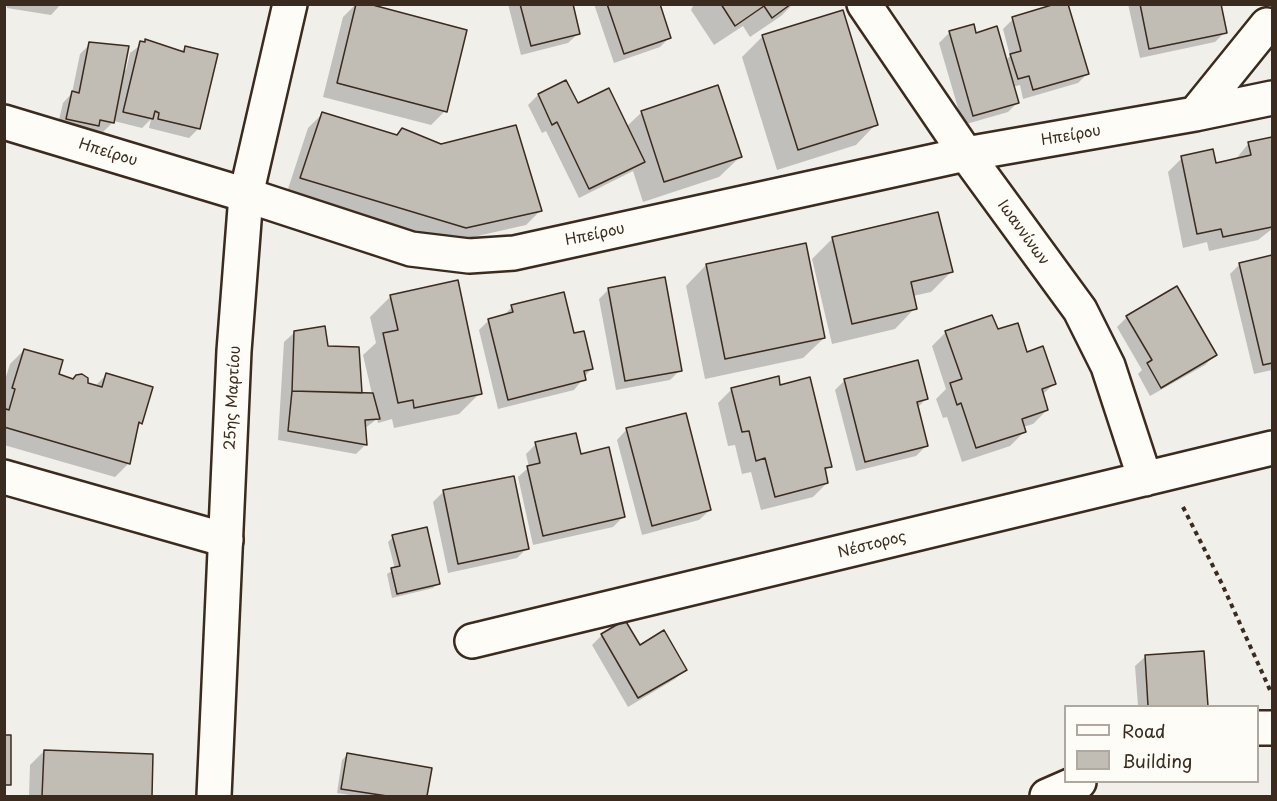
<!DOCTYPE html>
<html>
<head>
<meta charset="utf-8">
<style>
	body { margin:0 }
	#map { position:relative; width:1277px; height:801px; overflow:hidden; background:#f1efea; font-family:"Playpen Sans",sans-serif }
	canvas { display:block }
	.frame { position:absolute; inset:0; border:6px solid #3b2a1e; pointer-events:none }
	.legend { position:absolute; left:1064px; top:705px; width:195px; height:78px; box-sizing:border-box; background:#fdfcf7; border:2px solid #afa8a0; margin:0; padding:8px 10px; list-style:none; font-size:18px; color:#3b2a1e }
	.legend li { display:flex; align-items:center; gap:12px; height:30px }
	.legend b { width:30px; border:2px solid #afa8a0 }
</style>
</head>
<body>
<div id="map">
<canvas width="1277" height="801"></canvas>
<div class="frame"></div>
<ul class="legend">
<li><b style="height:8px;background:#fdfcf7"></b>Road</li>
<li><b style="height:16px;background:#c1bcb4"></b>Building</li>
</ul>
</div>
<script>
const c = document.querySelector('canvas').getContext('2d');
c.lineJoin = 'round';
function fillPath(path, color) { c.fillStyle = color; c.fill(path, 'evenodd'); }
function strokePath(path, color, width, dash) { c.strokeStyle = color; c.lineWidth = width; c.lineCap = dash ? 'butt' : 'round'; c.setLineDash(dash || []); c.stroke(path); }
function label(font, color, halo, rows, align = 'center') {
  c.font = font + ' "Playpen Sans",sans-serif'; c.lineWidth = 6; c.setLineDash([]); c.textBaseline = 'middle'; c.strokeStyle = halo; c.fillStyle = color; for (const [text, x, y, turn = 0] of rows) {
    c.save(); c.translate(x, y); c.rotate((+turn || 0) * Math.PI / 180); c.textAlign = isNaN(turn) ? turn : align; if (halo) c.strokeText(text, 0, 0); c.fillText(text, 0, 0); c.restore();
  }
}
fillPath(new Path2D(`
	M7,4H61L51,15L7,8Z
	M356,4L445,111L431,125L323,97L343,17Z
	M508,4H571L579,33L568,43L521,55Z
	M594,4H658L670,37L660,47L614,63Z
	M694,4H793L781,16L750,37L743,26L714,45L691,10Z
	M1128,4H1219L1225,32L1215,42L1140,58Z
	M1013,19L1088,73L1078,83L1023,99L1020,85L1013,87L1018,102L1008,112L963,125L939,43L949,33L973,26L975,34L1005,61L1010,56L1003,29Z
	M763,36L876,124L856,145L777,170L742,57Z
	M146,41L180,53L185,47L199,128L189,138L149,128L151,119L142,128L114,121L103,132L93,130L88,135L57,128L63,103L72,93L80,54L90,44L126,70L130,53Z
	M565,82L577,105L626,127L642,112L740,157L719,177L643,202L633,171L579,198L546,131L542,133L528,105L538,95Z
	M322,114L395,136L402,130L540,211L526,225L451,242L287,192L308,128Z
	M1272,138V229L1258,240L1209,251L1207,242L1183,248L1168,172L1182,158L1215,165L1235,160L1249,143Z
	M833,238L952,271L931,292L913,296L915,308L895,329L832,344L812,259Z
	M1272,257V370L1254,374L1230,274L1240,264Z
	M706,265L824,338L803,358L705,379L686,286Z
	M609,289L680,370L670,380L616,390L599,299Z
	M391,296L480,393L459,414L394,428L392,419L378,423L377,419L364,429L366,444L356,454L278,440L284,342L295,332L327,347L361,394H372L363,355L376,343L370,317Z
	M512,307L573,335L591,369L574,390L498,409L479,330L489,320L502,317Z
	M1127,317L1215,355L1205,365L1150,396L1138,374L1142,370L1117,327Z
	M997,331L1026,354L1054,384L1042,395L1047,410L1033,424L1023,427L1025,431L1010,446L962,462L947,417L943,418L936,399L946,389L932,346L946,332Z
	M24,350L57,375L94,387L106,375L141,423L136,427L129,463L115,477L4,445V383L10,364Z
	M845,380L926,399L917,408L926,446L916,456L856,471L835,390Z
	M779,387L830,466L824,472L827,483L813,497L761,510L751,472L742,474L735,445L728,446L718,403L732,389Z
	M627,429L710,510L699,520L642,535L617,440Z
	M536,444L580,455L623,517L613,527L533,545L518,477L529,467L526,454Z
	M443,492L527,548L517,558L448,573L433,502Z
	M393,537L438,584L433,588L392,598L387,574L395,569L388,542Z
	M602,635L639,647L685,669L675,679L628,707L592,645Z
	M1202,653L1206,706H1138L1135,666L1146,656Z
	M44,751L152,755L150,796H29L30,765Z
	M347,755L430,769L426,796H356L337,793L342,760Z`), '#0003');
const building = new Path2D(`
	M356,4H369L467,30L447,112L337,83Z
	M520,4H573L580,34L531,46Z
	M607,4H660L671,38L624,54Z
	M721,4H791L772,18L764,6L735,26Z
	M1055,4H1068L1089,74L1033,90L1029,76L1018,79L1010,54L1021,51L1012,17Z
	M1140,4H1221L1227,33L1149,49Z
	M843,10L878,125L798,150L762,35Z
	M974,24L976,33L997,26L1019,103L973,116L949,31Z
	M145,39L184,52L185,46L218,54L200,129L158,119L159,113L155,111L153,119L123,112L140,41L145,42Z
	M89,42L129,46L114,123L100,120L99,126L66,119L72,91L79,93Z
	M566,80L578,103L609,88L645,162L589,189L557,122L552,125L538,94Z
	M718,85L742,157L664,182L641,111Z
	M322,112L397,135L402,128L441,144L516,125L542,211L466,228L300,178Z
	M1272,137V227L1223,237L1221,229L1197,234L1181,156L1213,149L1216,163L1251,155L1248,142Z
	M938,212L953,272L911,282L917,309L852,324L832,237Z
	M806,243L825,338L725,359L706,264Z
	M1272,255V363L1263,365L1239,263Z
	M665,277L682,371L625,381L608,288Z
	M458,280L482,394L414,408L413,400L398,403L383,333L398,330L390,295Z
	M1177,286L1217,355L1161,388L1147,363L1152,360L1126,316Z
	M564,292L574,333L584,331L593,369L584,371L586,380L508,400L488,319L513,312L511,305Z
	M992,315L998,329L1018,323L1027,352L1043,346L1056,384L1042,389L1048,410L1022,419L1026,432L976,448L961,403L957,405L950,383L962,379L945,331Z
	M325,326L328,346L359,347L362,393L292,391L294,331Z
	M24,349L63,360L59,374L73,379L76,375L82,374L88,378V383L102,387L106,373L153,387L142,424L139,422L130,464L4,427V413L6,409L9,410L15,389L12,388Z
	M918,360L928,399L917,402L928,446L865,462L844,379Z
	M779,376L780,385L810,377L832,467L825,468L828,483L775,497L765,458L756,461L749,431L742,432L731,388Z
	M292,391L373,393L380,419L365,420L367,445L288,431Z
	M686,413L711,510L652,526L626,428Z
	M576,433L581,454L609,447L625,517L543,536L527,466L540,463L535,442Z
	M514,476L529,549L458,564L443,490Z
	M427,527L440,584L397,594L391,568L400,566L392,535Z
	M625,620L640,645L664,630L687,670L638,698L601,634Z
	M1204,651L1208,706H1148L1145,655Z
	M4,735H11V785H4Z
	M44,750L153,754L152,796H42Z
	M347,753L432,768L427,796H387L341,789Z`);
fillPath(building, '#c1bcb4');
strokePath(building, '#3b2a1e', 1.5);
const minor = new Path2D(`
	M864,4L966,154L1080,310L1108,366L1145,479
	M1195,114L1267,25
	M4,122L246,195L411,249L469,256L514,253L966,154L1195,114L1272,98
	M4,477L226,540
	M472,641L1272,448
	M1258,728H1272
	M1047,796L1079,782`);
const secondary = new Path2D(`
	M214,796L234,351L246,195L290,4`);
strokePath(minor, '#3b2a1e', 38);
strokePath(secondary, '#3b2a1e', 38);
strokePath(new Path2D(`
	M1183,507L1222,584L1270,690`), '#3b2a1e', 4, [4.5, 4.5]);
strokePath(minor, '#fdfcf7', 33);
strokePath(secondary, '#fdfcf7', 33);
label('15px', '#3b2a1e', '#fdfcf7', [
	["Ηπείρου",1071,136,-10],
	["Ηπείρου",108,153,17],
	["Ιωαννίνων",1023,233,54],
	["Ηπείρου",595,235,-12],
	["25ης Μαρτίου",233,398,-87],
	["Νέστορος",872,545,-14]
]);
</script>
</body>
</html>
